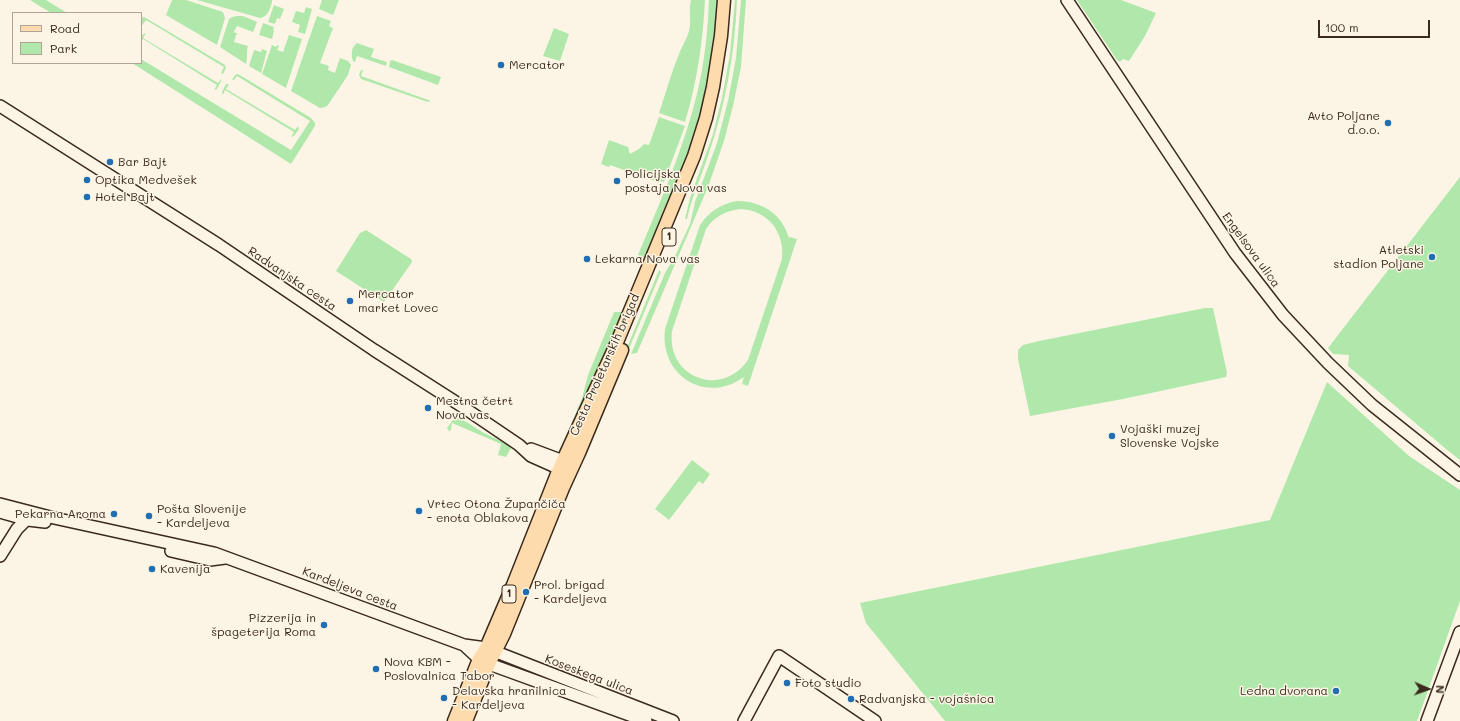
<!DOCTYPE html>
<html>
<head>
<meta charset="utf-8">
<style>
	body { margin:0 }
	#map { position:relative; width:1460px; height:721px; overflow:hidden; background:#fcf5e5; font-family:Mali,sans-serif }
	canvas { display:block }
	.legend { position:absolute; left:12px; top:12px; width:130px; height:52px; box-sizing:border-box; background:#fcf5e5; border:1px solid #afa495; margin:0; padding:5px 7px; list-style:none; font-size:12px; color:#3b2a1e }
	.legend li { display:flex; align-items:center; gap:8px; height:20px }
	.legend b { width:20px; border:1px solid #afa495 }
	.north { position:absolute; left:1408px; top:669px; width:40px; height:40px; -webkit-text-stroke:3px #fcf5e5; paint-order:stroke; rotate:92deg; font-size:11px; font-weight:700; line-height:16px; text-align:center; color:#3b2a1e }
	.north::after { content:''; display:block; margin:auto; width:14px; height:18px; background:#3b2a1e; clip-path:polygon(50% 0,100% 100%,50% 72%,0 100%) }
	.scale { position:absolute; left:1318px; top:20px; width:112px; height:18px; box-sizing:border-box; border:2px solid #3b2a1e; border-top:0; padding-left:5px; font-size:12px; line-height:14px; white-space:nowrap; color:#3b2a1e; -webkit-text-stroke:3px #fcf5e5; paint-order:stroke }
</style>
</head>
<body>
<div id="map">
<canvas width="1460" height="721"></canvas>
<ul class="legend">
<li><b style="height:5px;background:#fedbac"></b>Road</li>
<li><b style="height:11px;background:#b0e8ab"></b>Park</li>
</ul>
<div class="north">N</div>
<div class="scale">100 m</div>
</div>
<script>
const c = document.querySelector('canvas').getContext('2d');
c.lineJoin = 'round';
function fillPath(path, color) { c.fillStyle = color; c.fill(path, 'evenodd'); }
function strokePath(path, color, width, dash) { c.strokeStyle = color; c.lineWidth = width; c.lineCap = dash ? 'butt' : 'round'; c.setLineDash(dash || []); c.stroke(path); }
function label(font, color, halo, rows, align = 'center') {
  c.font = font + ' Mali,sans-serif'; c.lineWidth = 3; c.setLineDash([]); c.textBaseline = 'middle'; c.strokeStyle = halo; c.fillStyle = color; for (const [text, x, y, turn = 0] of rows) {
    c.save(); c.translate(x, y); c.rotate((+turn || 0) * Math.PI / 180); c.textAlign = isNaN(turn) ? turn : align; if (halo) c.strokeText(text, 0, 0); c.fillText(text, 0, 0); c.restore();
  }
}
fillPath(new Path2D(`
	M30,0H46L67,13H51Z
	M172,0H186L223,12L225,18L217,45L166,15Z
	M197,0H272V2C270,9 268,17 260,18Z
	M322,0H339L333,15L319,9Z
	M691,0H705C703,41 697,83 685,122L659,113C666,93 671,73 679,54C682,46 687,39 689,31C692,20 688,11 691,0Z
	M709,0H718L719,13L715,57L697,136L648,259L638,255C663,195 690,135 702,70C706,47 708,23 709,0Z
	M735,0H737C735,52 726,103 709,153C702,175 692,196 687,219H685L690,198L713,134L722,98L730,54Z
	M741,0H746L741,67L733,106L724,141L708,187L637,353L631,354L665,273L676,254L690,224L695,202L717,143L728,101L736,58Z
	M1077,0H1121L1156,13L1145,36L1129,61L1123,59L1120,62L1117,60Z
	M274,5L284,9L280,19L277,18L275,24L268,22Z
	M306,7L312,9L305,34L298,32L300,25L292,22L296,11L304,13Z
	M237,16H243L257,22L253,32L237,26L234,32L238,34L236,35L234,42L248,46C246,52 248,58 246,64L220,47L229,19L232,17Z
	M317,16L331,21L329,26L333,28L320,63L329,66L328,70L335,73L340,58L348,61L351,65L348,75L328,105L325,107L320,108L291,91Z
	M144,17L225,65L226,68L223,74L221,73L224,67L146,20L141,27V18Z
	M263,23L274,27L273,30L274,31L272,39L259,35Z
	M554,28L569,34L560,61L543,56Z
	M146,33L143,38L218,83L221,79V81L217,89L214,90L217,85L143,39L141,42C141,38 141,34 146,33Z
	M289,35L302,39L286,88L262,74L272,45L276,47L277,45L279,46L277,50L283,52Z
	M357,43L374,49L371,57L387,62L386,66L357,56L355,62L353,61C351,55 351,47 357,43Z
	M262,49L267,51L261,73L249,66L254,50L261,52Z
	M141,59L291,150L310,121L237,76L234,80H232L235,75L238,74L311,118L315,123V126L291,164L132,63H141Z
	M392,60L441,77L438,85L389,67L390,61Z
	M361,70H363L361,76L431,101L428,102L361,79L359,75Z
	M226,84H229L226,89L295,130L298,126L299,129L294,136L291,137L294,132L225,90L223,95L222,92Z
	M659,117L685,126L664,182L652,180L610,165L609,167L601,164L609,140L628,147L630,154L639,149L644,144L649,145Z
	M1460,177V460L1446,449L1348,366L1349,355L1333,354L1328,348Z
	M737,201C762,201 782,214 789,238L790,237L797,239L748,386L742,384L744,377C705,405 659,375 665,329L700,225C709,212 720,204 737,201ZM740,209C767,210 785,231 782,259L748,360C721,399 666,377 672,331L706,229C714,217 725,211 740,209Z
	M366,230L411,259L412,262L384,302L336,271L360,233Z
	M659,270L661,272L586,452H584Z
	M1205,308H1213L1227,373L1226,377L1123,399L1030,416L1018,359V350L1023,345L1039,341Z
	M614,312H622L619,326L565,444V440L582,398L588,375Z
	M1327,382L1409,456L1460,490V601L1417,721H945L866,623L860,603L1270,520Z
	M456,416H457L484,433L505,443L511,448L506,457L498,455L501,444L452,423L451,430L449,431L447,428Z
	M692,460L710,474L703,484L699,481L669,520L655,509Z`), '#b0e8ab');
const secondary = new Path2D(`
	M1067,0L1235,253L1283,315L1328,363L1372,405L1460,475
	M0,106L219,245L374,350L457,403L519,445L531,456L567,472
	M531,449L571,464
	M0,504L54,518L214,553L464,645L486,648L673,721
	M0,512L28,520L45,522
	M171,551L210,560L225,558
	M0,556L17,529L30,516
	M464,645L479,659L489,664L646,721
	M744,721L779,656L875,721
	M1427,721L1460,632`);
const primary = new Path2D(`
	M454,721L479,659L486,648L513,585L559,469L615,347L694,156L706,118L713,87L721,36L724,0
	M466,721L489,664L504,634L563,488L579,453L622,350`);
strokePath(secondary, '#3b2a1e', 14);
strokePath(primary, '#3b2a1e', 15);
strokePath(secondary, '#fcf5e5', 11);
strokePath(primary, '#fedbac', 12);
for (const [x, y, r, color] of [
	[501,65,4,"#1f6fb2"],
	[1388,123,4,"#1f6fb2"],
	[110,162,4,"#1f6fb2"],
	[87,180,4,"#1f6fb2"],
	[617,181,4,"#1f6fb2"],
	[87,197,4,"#1f6fb2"],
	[1432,257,4,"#1f6fb2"],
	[587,259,4,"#1f6fb2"],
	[350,301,4,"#1f6fb2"],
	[428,408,4,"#1f6fb2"],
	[1112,436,4,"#1f6fb2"],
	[419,511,4,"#1f6fb2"],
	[114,514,4,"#1f6fb2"],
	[149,516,4,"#1f6fb2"],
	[152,569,4,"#1f6fb2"],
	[526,592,4,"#1f6fb2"],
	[324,625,4,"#1f6fb2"],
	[376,669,4,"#1f6fb2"],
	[787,683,4,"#1f6fb2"],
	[1336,691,4,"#1f6fb2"],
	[444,698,4,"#1f6fb2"],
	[851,699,4,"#1f6fb2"]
]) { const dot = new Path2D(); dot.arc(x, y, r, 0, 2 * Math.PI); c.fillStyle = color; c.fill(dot); strokePath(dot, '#fcf5e5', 1.5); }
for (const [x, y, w] of [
	[669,237,14],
	[509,594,14]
]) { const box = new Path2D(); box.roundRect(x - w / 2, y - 9, w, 18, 3); c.fillStyle = '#fcf5e5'; c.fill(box); strokePath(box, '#3b2a1e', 1); }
label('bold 11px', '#3b2a1e', null, [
	["1",669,237],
	["1",509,594]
]);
label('12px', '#3b2a1e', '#fcf5e5', [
	["Mercator",509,65],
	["Avto Poljane",1380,116,"right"],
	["d.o.o.",1380,130,"right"],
	["Bar Bajt",118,162],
	["Policijska",625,174],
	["postaja Nova vas",625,188],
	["Optika Medvešek",95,180],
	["Hotel Bajt",95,197],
	["Atletski",1424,250,"right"],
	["stadion Poljane",1424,264,"right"],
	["Lekarna Nova vas",595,259],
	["Mercator",358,294],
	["market Lovec",358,308],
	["Mestna četrt",436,401],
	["Nova vas",436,415],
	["Vojaški muzej",1120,429],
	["Slovenske Vojske",1120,443],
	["Vrtec Otona Župančiča",427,504],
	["- enota Oblakova",427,518],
	["Pošta Slovenije",157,509],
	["- Kardeljeva",157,523],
	["Pekarna Aroma",106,514,"right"],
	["Kavenija",160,569],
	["Prol. brigad",534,585],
	["- Kardeljeva",534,599],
	["Pizzerija in",316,618,"right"],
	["špageterija Roma",316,632,"right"],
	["Nova KBM -",384,662],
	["Poslovalnica Tabor",384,676],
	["Foto studio",795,683],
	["Delavska hranilnica",452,691],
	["- Kardeljeva",452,705],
	["Ledna dvorana",1328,691,"right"],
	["Radvanjska - vojašnica",859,699]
], 'left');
label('12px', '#3b2a1e', '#fcf5e5', [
	["Engelsova ulica",1251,250,54],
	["Radvanjska cesta",292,279,34],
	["Cesta Proletarskih brigad",605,365,-66],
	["Kardeljeva cesta",350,589,21],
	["Koseskega ulica",589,675,21]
]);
</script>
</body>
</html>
